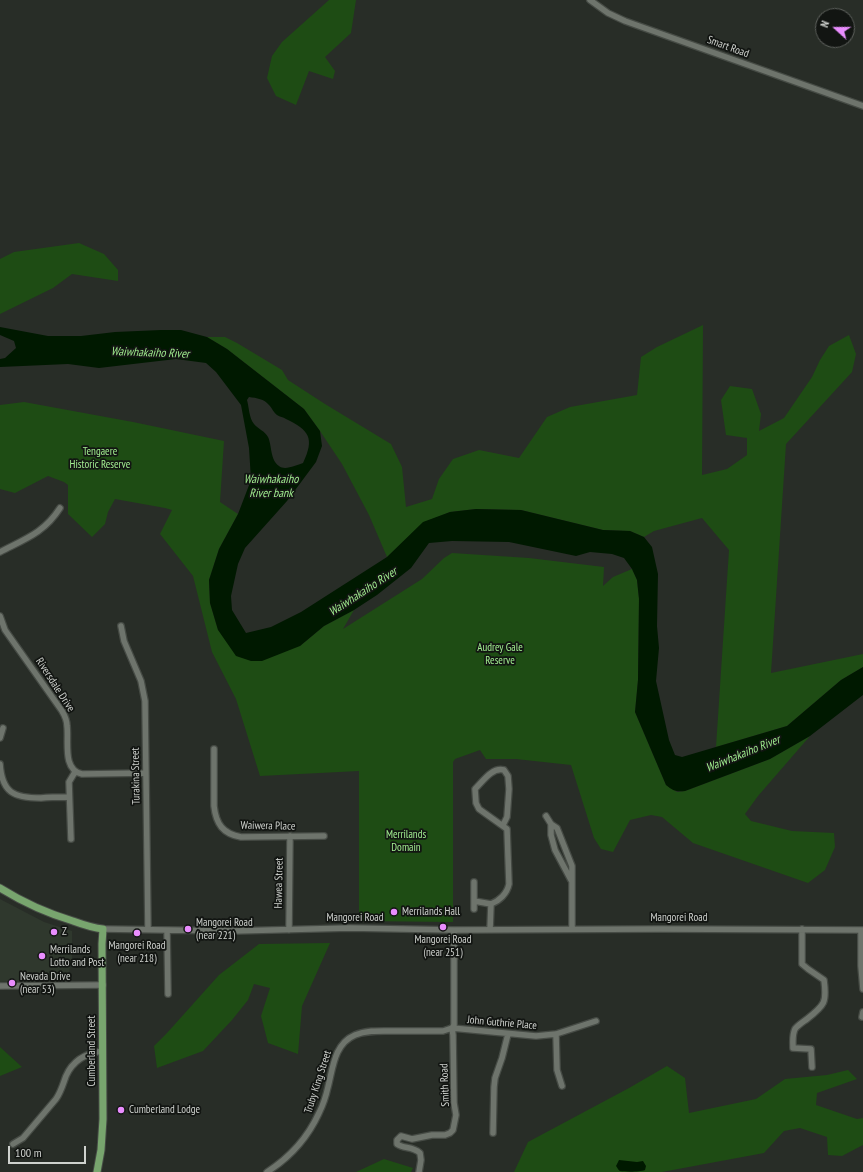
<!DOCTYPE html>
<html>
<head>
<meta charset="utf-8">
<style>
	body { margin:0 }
	#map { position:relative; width:863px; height:1172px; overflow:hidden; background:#282d27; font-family:"PT Sans Narrow",sans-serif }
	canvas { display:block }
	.north { position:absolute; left:815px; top:8px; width:40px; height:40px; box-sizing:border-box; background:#121512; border:1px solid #5e615d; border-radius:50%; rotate:291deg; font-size:11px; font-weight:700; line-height:16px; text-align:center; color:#cfd2ce }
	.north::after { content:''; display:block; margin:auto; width:14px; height:18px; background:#e98dfe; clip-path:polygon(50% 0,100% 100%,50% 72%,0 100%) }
	.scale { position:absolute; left:8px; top:1146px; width:78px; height:18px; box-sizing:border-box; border:2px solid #cfd2ce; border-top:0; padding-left:5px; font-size:12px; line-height:14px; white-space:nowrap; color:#cfd2ce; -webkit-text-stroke:3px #121512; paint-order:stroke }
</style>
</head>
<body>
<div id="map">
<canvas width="863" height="1172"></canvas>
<div class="north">N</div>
<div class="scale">100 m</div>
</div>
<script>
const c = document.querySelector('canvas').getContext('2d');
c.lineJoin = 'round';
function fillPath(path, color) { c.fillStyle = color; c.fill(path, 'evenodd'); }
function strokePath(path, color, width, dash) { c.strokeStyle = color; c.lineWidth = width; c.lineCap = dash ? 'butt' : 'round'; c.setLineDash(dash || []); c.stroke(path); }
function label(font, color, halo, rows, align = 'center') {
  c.font = font + ' "PT Sans Narrow",sans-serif'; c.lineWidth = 3.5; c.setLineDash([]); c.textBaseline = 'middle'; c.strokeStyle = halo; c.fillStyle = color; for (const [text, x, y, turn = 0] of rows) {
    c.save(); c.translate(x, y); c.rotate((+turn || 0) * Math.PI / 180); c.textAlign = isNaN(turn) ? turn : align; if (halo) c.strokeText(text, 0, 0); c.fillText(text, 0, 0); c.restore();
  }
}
fillPath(new Path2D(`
	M0,899L44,922L72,931V959L70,960L69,981L0,982Z`), '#2f382d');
fillPath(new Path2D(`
	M329,0H356L351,33L325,57L335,71L333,79L309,71L296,105L276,96L267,78L272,56L282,42Z
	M79,243L104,254L118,270V281L72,274L53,288L0,314V259L14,252Z
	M703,325L702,475L727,469L747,455V438L726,435L721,400L730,386L752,389L761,414L759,431L784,418L812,377L820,360L829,346L849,335L856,354L852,372L786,444L771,673L863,654V667L841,680L787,726L716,747L729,550L702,518L654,531L644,537L630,531L603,530L521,510L476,509L450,512L423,523L387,557L369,515L342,464L320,431L304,409L227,349L207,337H225L237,343L282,370L288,380L325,404L391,444L402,467L406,507L432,499L439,479L453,459L479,450L519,458L547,417L570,407L637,395L641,357L657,347Z
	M24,402L133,422L224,441L220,502L238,514L219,549L209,580L210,603L218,630L300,646L324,626L354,610L343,629L422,579L444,558L452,553L529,558L604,567L603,586L613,577L632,569L637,580L639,599L638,680L635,712L666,785L677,792L685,791L770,759L810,736L758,796L745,814L751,821L792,831L834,833L835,847L825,870L808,883L693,843L662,817L651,815L630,820L613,852L601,849L594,838L571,765L516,759H486L480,750L455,759L453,762V922L359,921V771L260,776L236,699L212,652L193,576L160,534L172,510L165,508L115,499L108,512L105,524L92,537L68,514V485L64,482L48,476L15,493L0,489V405Z
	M330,943L302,1006L298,1054L268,1043L261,1016L270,988L254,984L248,1000L232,1020L203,1051L157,1068L154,1046L167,1033L219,975L259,944Z
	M0,1047L22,1067L0,1076Z
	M667,1066L685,1078L689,1113L756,1099L785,1079L827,1075L848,1070L857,1079L817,1093L816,1105L857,1119L863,1118V1145L842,1156L828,1155L827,1137L800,1128L784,1131L764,1153L662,1172H514L528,1142L629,1088Z
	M384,1159L413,1168L411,1172H356Z`), '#1e4c14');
fillPath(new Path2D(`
	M0,327L48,336H81L115,332L161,330H181L207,337L227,349L304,409L320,431L322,446L316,462L287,501L245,548L238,564L231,596L232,610L246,633L271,627L301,612L387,557L423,522L450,512L476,509L521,510L603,530L630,531L644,537L652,547L658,574L657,626L659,648L656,681L669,740L675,755L682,757L787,726L841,680L863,667V695L810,736L770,759L685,791C677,792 673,791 666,785L635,712L638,680L639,599L637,580L632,569L624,558L612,554L590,552L576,556L509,542L452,541L429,543L411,568L377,595L354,610L324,626L300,646L262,661H251L236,656L218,630L210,603L209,580L219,549L238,514L251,480L249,448L241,405L216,372L206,363L176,359L99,368L68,364L0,367V359L5,358L16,348L14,341L0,335ZM249,397C257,398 264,399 269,405C272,408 274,413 277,415C280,417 283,417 286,419C309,430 315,438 303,463C296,465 285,471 279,466C270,460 272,445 268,437C265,431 258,429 254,424C249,418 249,407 247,400Z
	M619,1160L637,1162L643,1161L646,1166L645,1170C640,1172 626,1172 620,1171C619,1171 617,1167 616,1166Z`), '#001900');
const minor = new Path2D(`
	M590,0L608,13L625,21L863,106
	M0,552C25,539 44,533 60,508
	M0,616L5,630L62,711C65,716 67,720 67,726C69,741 62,770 82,774L146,773
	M121,626L124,641L141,681L145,701L148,929
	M0,738L3,728
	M214,749V806C216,824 223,834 241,837L324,836
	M0,764C2,793 14,798 41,798C50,797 60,797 69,797
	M546,816L551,824L557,828L572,866V929
	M551,824V835L555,850L571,880
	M71,839L69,782L75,772
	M474,882V909
	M474,901L491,904
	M103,929L233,931L350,928L454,930L660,929L863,930
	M802,929V964L808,969L824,980C827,1002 825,1005 807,1019C803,1022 798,1025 795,1029C792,1035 793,1042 793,1048L811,1049L812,1067
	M167,930L168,994
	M289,930L290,836
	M490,930L491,904C499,901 507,894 509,884L507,829L479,809L476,803L475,789C483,781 492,767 504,770L508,776L509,789L507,817L503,825
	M861,930V966L863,989
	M0,986L103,985
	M862,1017L863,1012
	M556,1034L557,1070L562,1086
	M493,1133L494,1087L495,1078L502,1058L508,1034
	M13,1144L23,1138L56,1099C61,1092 63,1084 66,1076C73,1060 86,1053 103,1051
	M267,1172C289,1158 308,1137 319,1113C323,1105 326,1096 328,1087C333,1068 334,1044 355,1035C367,1030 381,1031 394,1031C410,1031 427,1031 443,1031L452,1028L536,1036L556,1034L596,1021
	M419,1172L421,1160L420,1153C412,1146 404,1149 397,1144V1140L401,1136L412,1139L432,1135H445L450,1133L453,1130L456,1115L454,1103L453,1035L452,1028L454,1025V930`);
const major = new Path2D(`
	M0,888C24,903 46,913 73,921C84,925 93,928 103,929L102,944L103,1119L101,1150L97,1172`);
strokePath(minor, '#464b45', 8);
strokePath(major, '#464b45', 9);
strokePath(minor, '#6e746c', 5.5);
strokePath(major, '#78a56e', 7);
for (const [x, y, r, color] of [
	[394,912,4,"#e98dfe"],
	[443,927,4,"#e98dfe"],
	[188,929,4,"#e98dfe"],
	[54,932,4,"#e98dfe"],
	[137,933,4,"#e98dfe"],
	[42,956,4,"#e98dfe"],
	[12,983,4,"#e98dfe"],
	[121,1110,4,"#e98dfe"]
]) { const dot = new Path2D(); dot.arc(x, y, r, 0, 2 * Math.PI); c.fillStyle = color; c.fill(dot); strokePath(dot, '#121512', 1.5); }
label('11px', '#cfd2ce', '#121512', [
	["Smart Road",728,47,20],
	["Riversdale Drive",55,685,57],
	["Turakina Street",136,776,-91],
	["Waiwera Place",268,826,1],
	["Hawea Street",279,883,-89],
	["Mangorei Road",355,918],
	["Mangorei Road",679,918],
	["John Guthrie Place",502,1023,5],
	["Cumberland Street",92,1051,-90],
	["Truby King Street",318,1082,-72],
	["Smith Road",445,1085,-92]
]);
label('11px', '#a1ed90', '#121512', [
	["Tengaere",100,452],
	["Historic Reserve",100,465],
	["Audrey Gale",500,648],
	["Reserve",500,661],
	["Merrilands",406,835],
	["Domain",406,848]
]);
label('11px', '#cfd2ce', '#121512', [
	["Merrilands Hall",402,912],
	["Mangorei Road",196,923],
	["(near 221)",196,936],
	["Z",62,932],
	["Mangorei Road",443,940,"center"],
	["(near 251)",443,953,"center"],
	["Mangorei Road",137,946,"center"],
	["(near 218)",137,959,"center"],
	["Merrilands",50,950],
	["Lotto and Post",50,963],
	["Nevada Drive",20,977],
	["(near 53)",20,990],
	["Cumberland Lodge",129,1110]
], 'left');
label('italic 12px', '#9feb8e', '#121512', [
	["Waiwhakaiho River",150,353,2],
	["Waiwhakaiho",271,480],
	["River bank",271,494],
	["Waiwhakaiho River",363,592,-33],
	["Waiwhakaiho River",743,754,-22]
]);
</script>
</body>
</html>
